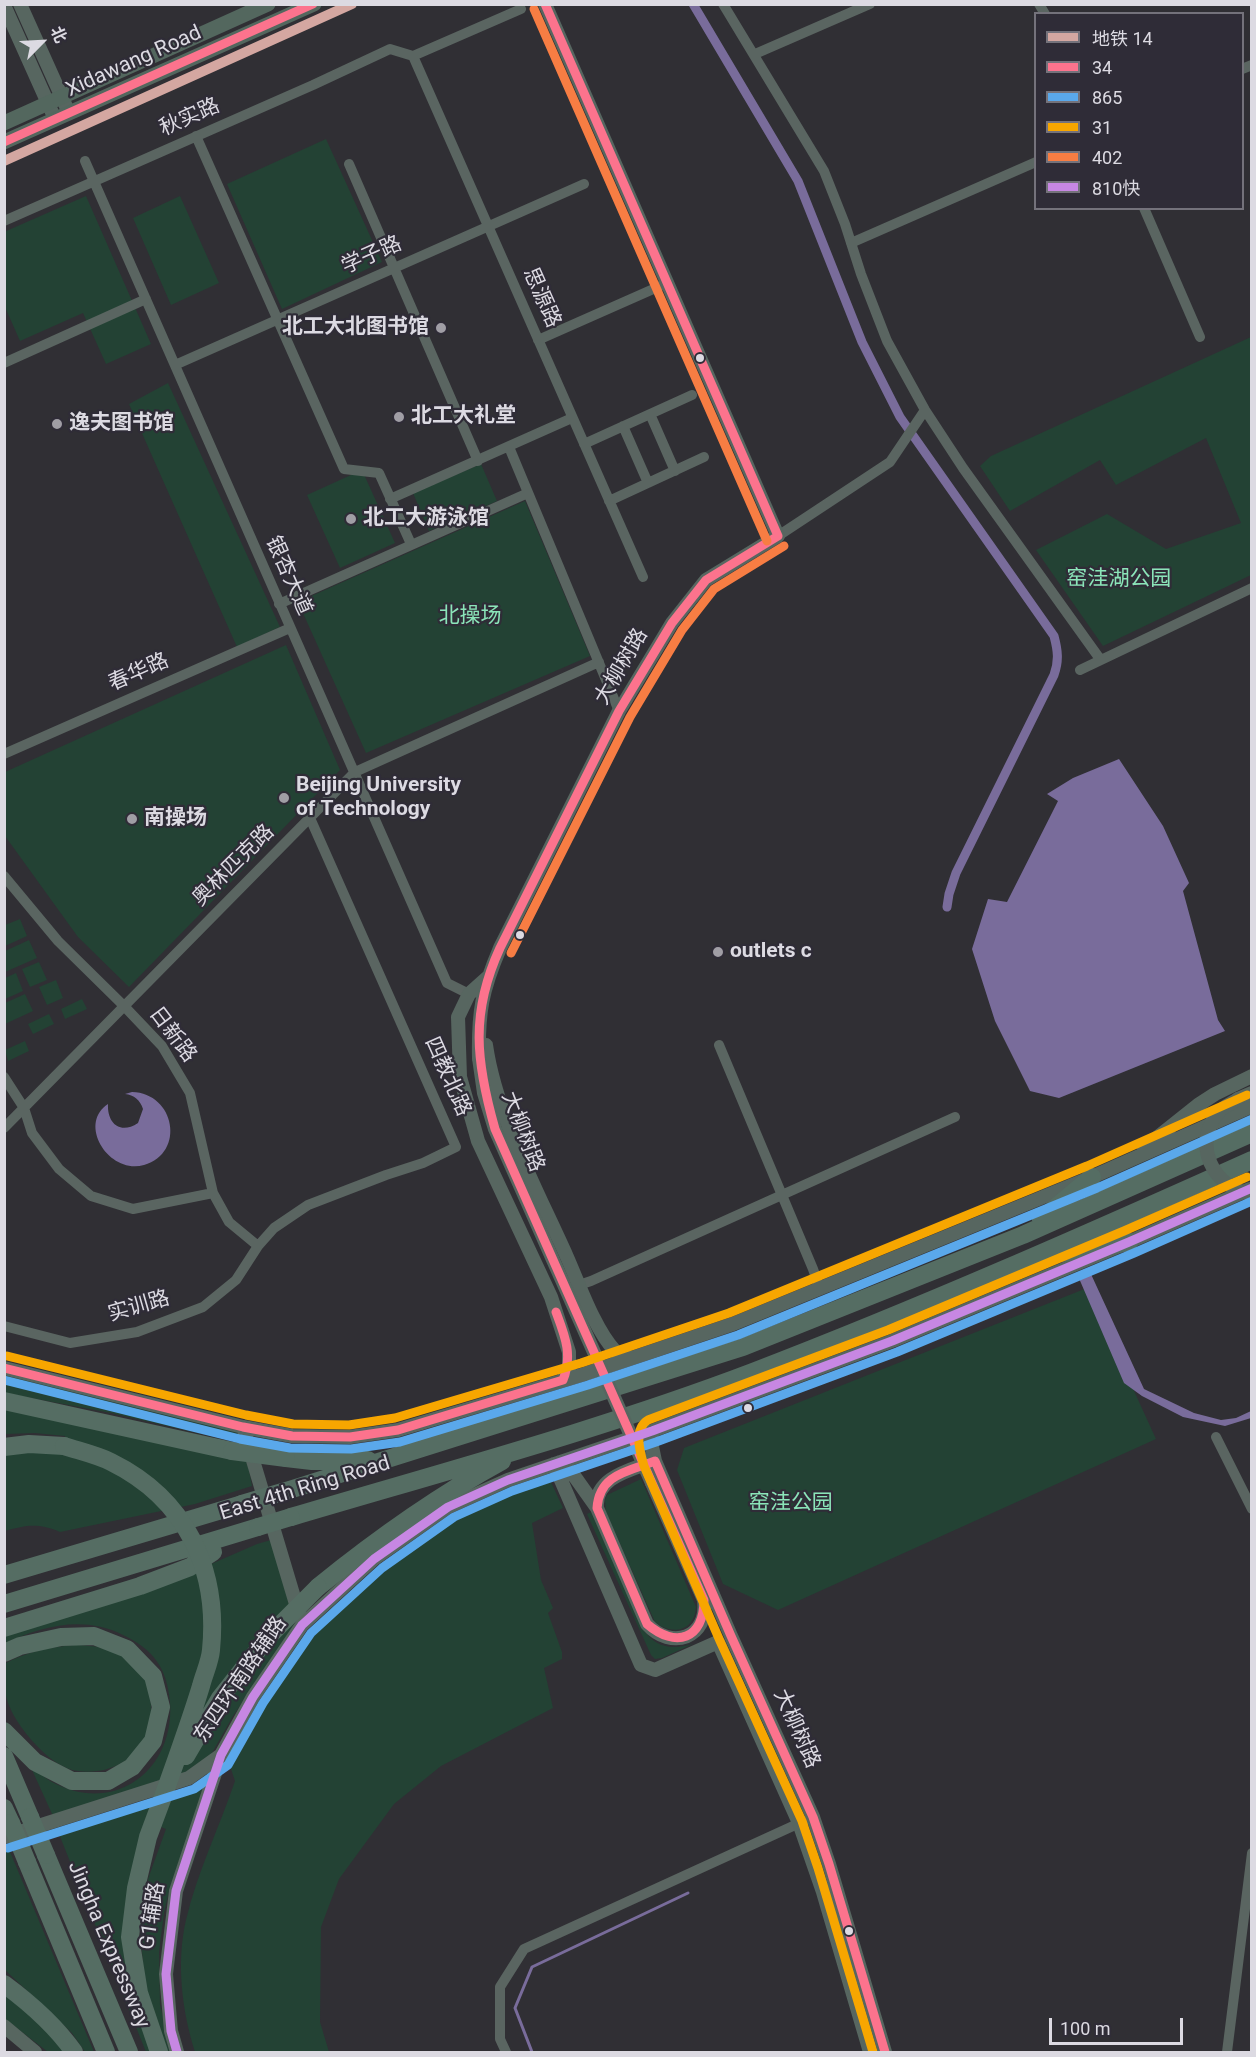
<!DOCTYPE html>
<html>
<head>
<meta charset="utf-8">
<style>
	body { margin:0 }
	#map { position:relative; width:1256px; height:2057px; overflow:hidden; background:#302f34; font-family:Roboto,"Noto Sans SC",sans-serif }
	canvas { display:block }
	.frame { position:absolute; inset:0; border:6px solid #dcdae2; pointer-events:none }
	.legend { position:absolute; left:1034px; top:12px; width:210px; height:198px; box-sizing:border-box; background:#2f2c37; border:2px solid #74727b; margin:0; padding:8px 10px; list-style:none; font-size:18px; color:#dcdae2 }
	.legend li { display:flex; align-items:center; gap:12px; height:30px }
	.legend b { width:30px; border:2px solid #74727b }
	.north { position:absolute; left:12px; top:12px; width:60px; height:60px; -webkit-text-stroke:4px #2f2c37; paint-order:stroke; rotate:66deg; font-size:16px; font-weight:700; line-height:24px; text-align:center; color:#dcdae2 }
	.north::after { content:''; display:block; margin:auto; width:21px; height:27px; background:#dcdae2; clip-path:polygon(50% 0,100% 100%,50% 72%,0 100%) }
	.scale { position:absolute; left:1049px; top:2018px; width:134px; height:27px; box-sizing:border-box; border:3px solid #dcdae2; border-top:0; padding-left:8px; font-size:18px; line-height:21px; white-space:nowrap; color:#dcdae2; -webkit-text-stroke:4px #2f2c37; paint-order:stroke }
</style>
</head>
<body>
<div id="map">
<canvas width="1256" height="2057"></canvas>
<div class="frame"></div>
<ul class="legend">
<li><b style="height:8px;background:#d4a7a1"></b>地铁 14</li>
<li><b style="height:8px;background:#fc738d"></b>34</li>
<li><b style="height:8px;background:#5aa8eb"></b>865</li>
<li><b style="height:8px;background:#f7a600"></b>31</li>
<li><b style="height:8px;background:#f77d43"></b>402</li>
<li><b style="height:8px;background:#c787e3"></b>810快</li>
</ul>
<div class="north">北</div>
<div class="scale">100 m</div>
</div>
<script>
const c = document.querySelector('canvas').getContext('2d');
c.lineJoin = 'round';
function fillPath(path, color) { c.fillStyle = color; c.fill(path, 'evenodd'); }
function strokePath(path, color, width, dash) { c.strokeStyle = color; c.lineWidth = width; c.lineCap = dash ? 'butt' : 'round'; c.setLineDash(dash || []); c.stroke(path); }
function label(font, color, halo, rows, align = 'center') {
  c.font = font + ' Roboto,"Noto Sans SC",sans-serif'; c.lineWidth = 4.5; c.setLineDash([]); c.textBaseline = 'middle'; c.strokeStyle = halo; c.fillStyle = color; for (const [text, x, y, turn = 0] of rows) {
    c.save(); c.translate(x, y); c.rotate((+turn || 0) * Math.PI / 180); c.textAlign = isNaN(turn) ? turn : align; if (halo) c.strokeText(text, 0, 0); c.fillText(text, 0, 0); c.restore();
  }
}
fillPath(new Path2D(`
	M326,139L382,262L282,309L227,184Z
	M86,196L151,344L106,364L83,313L20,341L5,307L4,232Z
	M180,196L219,283L171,305L133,218Z
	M1251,337V575L1103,646L1036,550L1107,514L1166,549L1241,523L1206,438L1116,485L1100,460L1010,511L980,466L991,456Z
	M168,383L280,627L237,647L129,404Z
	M481,464L497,501L429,531L413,493Z
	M362,470L395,543L340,568L307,495Z
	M525,501L590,656L366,753L298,602Z
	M286,645L340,770L129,987L78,937L5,836V772Z
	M20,919L27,936L5,946V925Z
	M29,940L37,958L5,972V951Z
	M39,962L47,980L30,987L22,969Z
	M16,973L23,991L5,999V978Z
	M56,980L63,998L47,1005L39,987Z
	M25,994L33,1011L5,1024V1003Z
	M82,999L87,1009L65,1019L61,1009Z
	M49,1014L54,1024L33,1034L28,1024Z
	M25,1041L29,1051L8,1061L5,1050Z
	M1087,1288L1156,1439L778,1610L723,1584L677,1470L684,1448Z
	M4,1370L238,1431L245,1444L111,1413L5,1393Z
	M5,1405L247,1459L252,1486L195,1504L60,1532C38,1523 27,1525 5,1531V1453L65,1450V1436L35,1433L5,1434Z
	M641,1479L696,1607C695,1631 672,1636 655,1622L606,1512L605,1500L607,1495Z
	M550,1480L563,1508L532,1523L541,1580L553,1608L548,1613L562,1652V1659L544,1668L553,1708L441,1766L394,1804L339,1879L321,1927L320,2022L329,2052H195C182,2011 176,1963 186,1920C197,1873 219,1828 235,1781L231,1769L232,1763C247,1738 259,1712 275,1688C326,1610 398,1547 482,1507C503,1497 526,1482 550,1480Z
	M591,1512L642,1627C655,1648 670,1650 693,1644L662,1658L655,1659L651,1655L587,1514Z
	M271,1540L291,1602L295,1626L233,1716L208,1760L196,1769L53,1816L28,1761C36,1769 43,1777 52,1782C115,1816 175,1770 170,1702C167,1668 154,1650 123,1635C84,1615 42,1626 5,1643V1631L186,1575L257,1544Z
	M74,1645C116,1646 151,1657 151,1706C151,1715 151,1730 147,1737C135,1762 105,1775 78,1771C63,1769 50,1759 40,1749C25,1734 8,1712 5,1691C3,1683 5,1673 4,1664C27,1652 48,1647 74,1645Z
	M200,1786L205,1788L170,1887L164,1913L159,1952L160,2005L172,2052H165L145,1988L141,1940L143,1907L148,1879L166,1829L150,1823L129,1908L151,2052H146L59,1834Z
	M8,1847L94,2052H85L72,2033L5,1970L4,1848Z
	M4,1994L38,2022L65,2052H48L5,2019Z`), '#234234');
fillPath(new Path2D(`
	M1119,759L1163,826L1189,883L1183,891L1218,1020L1225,1031L1059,1098L1030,1091L995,1021L972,949L988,899L1007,902L1058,801L1047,794L1073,778Z
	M132,1092C175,1093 186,1153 144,1165C109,1175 77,1124 108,1104C107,1123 120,1135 138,1123L143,1109C140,1100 134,1095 125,1094Z
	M1090,1272L1144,1389L1194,1413L1221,1420L1236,1418L1251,1411V1418L1225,1426L1183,1417L1142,1396L1124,1383L1078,1276Z`), '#796c9b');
strokePath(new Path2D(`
	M532,2052L515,2008L532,1967L688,1893`), '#796c9b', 3);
strokePath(new Path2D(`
	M693,4L798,181L862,342L900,417L1054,636C1058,651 1059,661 1054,675L956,873L949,894L947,907`), '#796c9b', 9);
strokePath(new Path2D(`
	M723,4L824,171L845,224L861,274L887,341L925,410L963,468L1100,659
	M1039,4L1045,14
	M755,54L870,4
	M413,56L521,9
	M1242,69L1252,65
	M196,136L344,469L379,473L411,544
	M85,161L447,983L469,994
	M349,164L478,461
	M1144,208L1200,337
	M4,221L313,85L390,49L413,56L643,577
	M851,243L1036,162
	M538,340L667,283
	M4,363L146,299
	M175,365L584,184
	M650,414L675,471
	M623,426L648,483
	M584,444L692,395
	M509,447L619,711
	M390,499L572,418
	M609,501L704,457
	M778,536L890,462L925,410
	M279,604L528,493
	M1080,670L1252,588
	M4,754L290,628
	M4,876L58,941L124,1006L162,1046L190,1093L213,1193L229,1222L258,1246
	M719,1045L813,1269L820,1289
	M4,1077L24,1108L32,1133L59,1169L91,1196L133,1209L213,1193
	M4,1128L355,772L599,662
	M579,1285L591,1281L955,1117
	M4,1326L70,1343L137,1332L203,1307L236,1280L258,1246L274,1228L308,1205L386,1175L423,1163L456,1147L310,818
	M1216,1437L1252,1509
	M506,2052L500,2039V1987L524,1949L804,1821
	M1227,2052L1252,1853`), '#5a6561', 10);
strokePath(new Path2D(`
	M20,4L69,113
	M4,5L55,119
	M488,977L469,994L458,1017L460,1077L478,1141L551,1297L569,1352V1368L563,1380
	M486,1045C496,1115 538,1192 567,1257C579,1284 595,1330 615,1351C619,1355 625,1356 631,1358
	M479,1058C478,1012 482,990 500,948L619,711L672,623L706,580L778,536L545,4
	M1238,1099L1252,1093
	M1144,1148L1198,1105L1215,1094L1252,1076
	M4,1368L243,1427L292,1436L350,1437L398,1430L585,1374L733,1324L1092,1177L1252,1106
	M243,1427L299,1614
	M652,1431L651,1442L655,1461L731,1636L813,1817L829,1864L885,2052
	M560,1462L575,1477L597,1508L647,1624C671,1651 709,1638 704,1600L652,1483
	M554,1464L641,1665L655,1670L718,1642L799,1823L823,1892L870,2052
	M597,1508C594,1477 631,1470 654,1461
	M4,1837L189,1778L221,1755L253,1697L302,1625L374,1559L448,1507L508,1480L652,1431L892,1341L1129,1242L1250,1189
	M4,2026L35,2052
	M177,2052L171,2031L166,1974L176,1891L221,1755`), '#576660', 14);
strokePath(new Path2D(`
	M4,123L268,4
	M4,142L314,4`), '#53675e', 15);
strokePath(new Path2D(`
	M1041,1220L1092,1177
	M1060,1253L1129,1242
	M4,1401L232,1451
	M4,1447L29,1444L64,1446
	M286,1458L312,1461L368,1460
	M286,1491L743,1347L1023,1235L1252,1133
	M291,1517C446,1471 603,1429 753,1372C922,1307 1087,1234 1252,1160
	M4,1575L242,1504
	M318,1587C376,1540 436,1497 502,1461
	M4,1604L258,1527
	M4,1628L140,1586L190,1567L213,1552
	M4,1653L20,1646L61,1637L94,1636L127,1649L153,1676L161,1707L153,1741L132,1767L108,1781H72L35,1762L4,1731
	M4,1756L30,1817
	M4,1808L11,1823
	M46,1855L129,2052
	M27,1862L106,2052
	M4,1984C31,2004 55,2025 74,2052
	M159,2052L139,1993L130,1937L136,1888L148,1837L164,1794`), '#556d63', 18);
strokePath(new Path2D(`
	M479,1058L484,1093L495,1129L652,1483
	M1238,1099C1232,1103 1223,1107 1219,1112C1191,1143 1213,1189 1252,1194`), '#576660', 14);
strokePath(new Path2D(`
	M64,1446C79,1451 97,1455 111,1462C186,1499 219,1569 211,1650C210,1662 204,1674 201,1686C190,1722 177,1758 164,1794
	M232,1451L286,1458
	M242,1504L286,1491
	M258,1527L291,1517
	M186,1756L220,1698L269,1636L318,1587
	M30,1817L46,1855
	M11,1823L27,1862`), '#556d63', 18);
strokePath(new Path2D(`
	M545,4L778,536
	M4,142L313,4
	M4,1368L243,1427L292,1436L350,1437L398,1430L563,1380C573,1355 565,1336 556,1312
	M644,1465L704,1600C704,1639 676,1649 647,1624L597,1508C599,1479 620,1473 644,1465Z
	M644,1465L495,1129C476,1062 470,1013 500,948L619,711L672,623L706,580L778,536
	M644,1465L655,1461L731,1636L813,1817L829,1864L885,2052`), '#fc738d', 9);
strokePath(new Path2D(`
	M4,1380L240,1439L290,1448L351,1449L400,1442L588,1385L738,1335L1097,1188L1252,1119
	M8,1848L194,1789L228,1765L263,1703L311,1633L382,1568L454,1517L512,1491L656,1442L897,1352L1134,1253L1252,1201`), '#5aa8eb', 9);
strokePath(new Path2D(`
	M7,1356L246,1415L293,1424L349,1425L395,1418L581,1363L729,1313L1087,1166L1247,1095
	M873,2052L818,1868L802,1821L720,1641L644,1466C640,1452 633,1429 648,1420L888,1330L1124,1231L1247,1177`), '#f7a600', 9);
strokePath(new Path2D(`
	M534,9L767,541
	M511,953L630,717L682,630L714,589L784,546`), '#f77d43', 9);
strokePath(new Path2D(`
	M177,2052L171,2031L166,1974L176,1891L221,1755L253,1697L302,1625L374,1559L448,1507L508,1480L652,1431L892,1341L1129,1242L1252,1188`), '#c787e3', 9);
strokePath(new Path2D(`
	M4,161L352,4`), '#d4a7a1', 10);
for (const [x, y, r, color] of [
	[441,328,6,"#a09ea5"],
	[700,358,5,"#dcdae2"],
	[399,417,6,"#a09ea5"],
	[57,424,6,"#a09ea5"],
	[351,519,6,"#a09ea5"],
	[284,798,6,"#a09ea5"],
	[132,819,6,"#a09ea5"],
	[520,935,5,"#dcdae2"],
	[718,952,6,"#a09ea5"],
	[748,1408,5,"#dcdae2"],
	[849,1931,5,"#dcdae2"]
]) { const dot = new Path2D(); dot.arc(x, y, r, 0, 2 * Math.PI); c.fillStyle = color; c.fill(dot); strokePath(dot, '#2f2c37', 2); }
label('21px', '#dcdae2', '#2f2c37', [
	["Xidawang Road",134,62,-24],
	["秋实路",190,118,-24],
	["学子路",372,256,-24],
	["思源路",541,298,66],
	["银杏大道",288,576,66],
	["大柳树路",622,667,-60],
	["春华路",139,673,-24],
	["奥林匹克路",234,866,-45],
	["日新路",172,1035,53],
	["四教北路",447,1077,66],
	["大柳树路",522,1132,69],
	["实训路",139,1307,-16],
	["East 4th Ring Road",305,1489,-17],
	["东四环南路辅路",241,1680,-56],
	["大柳树路",796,1729,66],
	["G1辅路",153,1916,-81],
	["Jingha Expressway",108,1945,67]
]);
label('bold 21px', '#dcdae2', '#2f2c37', [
	["北工大北图书馆",429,328,"right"],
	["北工大礼堂",411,417],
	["逸夫图书馆",69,424],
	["北工大游泳馆",363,519],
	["Beijing University",296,786],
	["of Technology",296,810],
	["南操场",144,819],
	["outlets c",730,952]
], 'left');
label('21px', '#8be5b9', '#2f2c37', [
	["窑洼湖公园",1119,580],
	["北操场",470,617],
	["窑洼公园",791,1504]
]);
</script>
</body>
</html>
